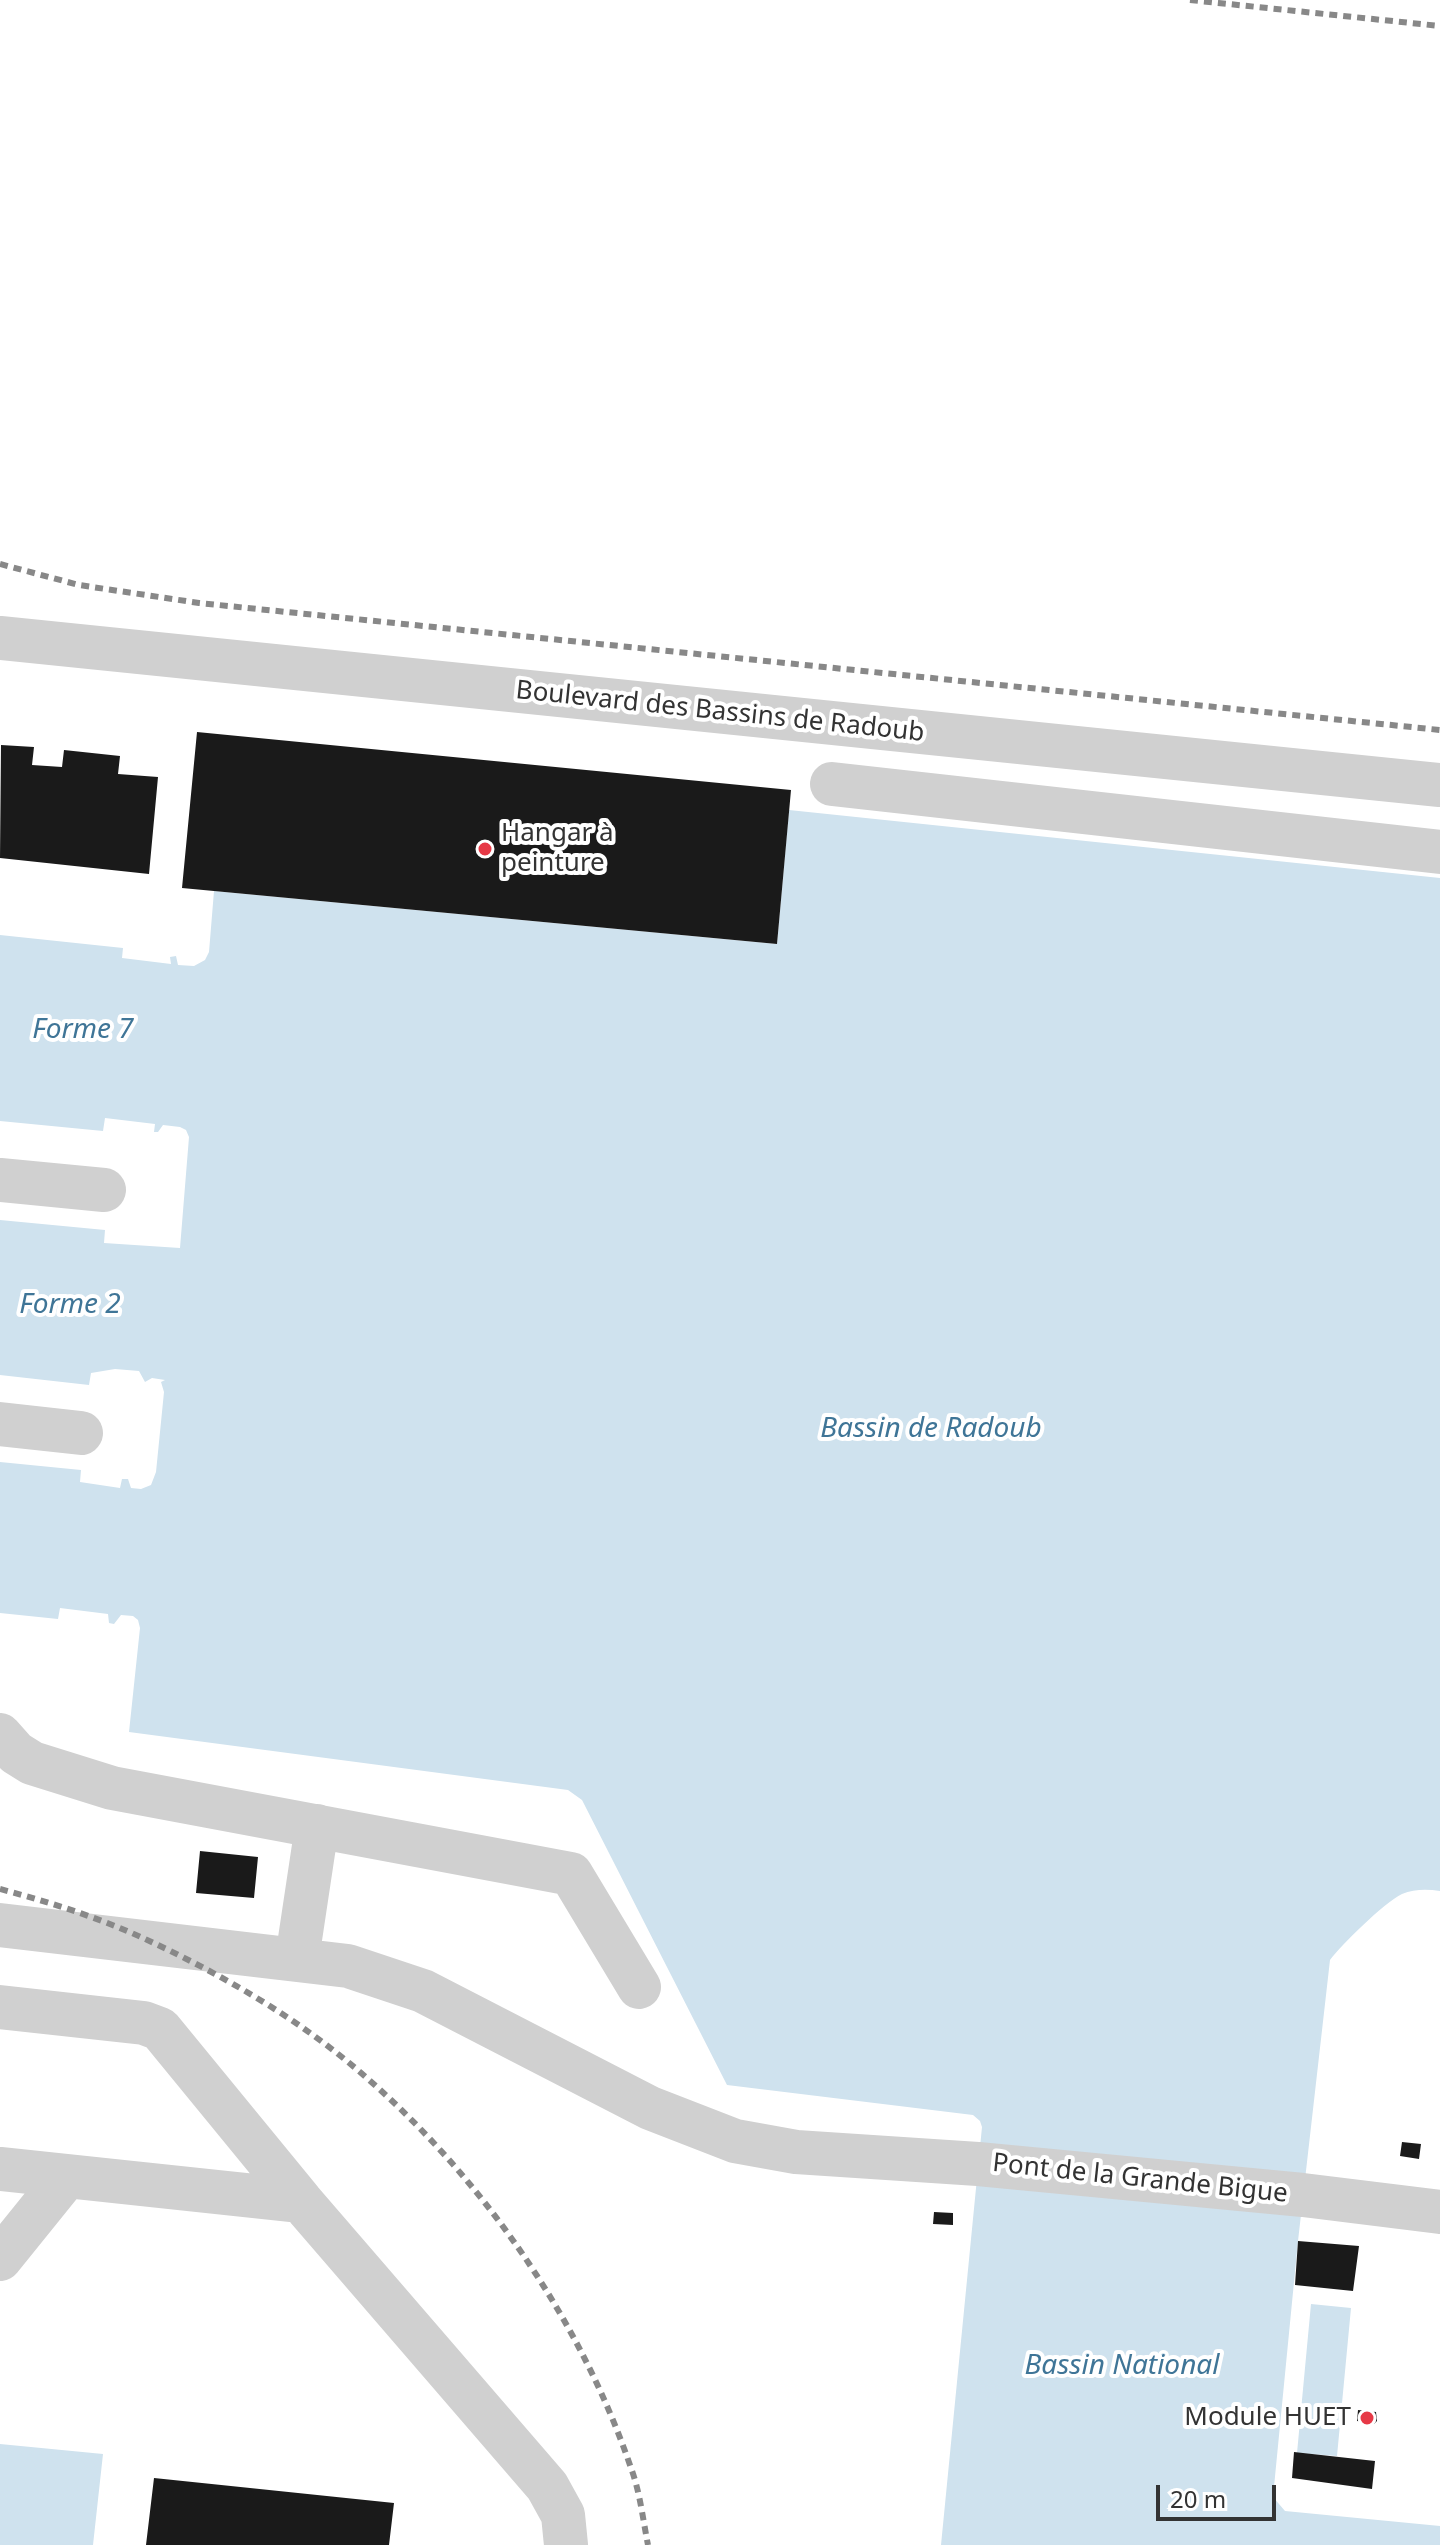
<!DOCTYPE html>
<html>
<head>
<meta charset="utf-8">
<style>
	body { margin:0 }
	#map { position:relative; width:1440px; height:2545px; overflow:hidden; background:#fff; font-family:"Noto Sans",sans-serif }
	canvas { display:block }
	.scale { position:absolute; left:1156px; top:2485px; width:120px; height:36px; box-sizing:border-box; border:4px solid #333; border-top:0; padding-left:10px; font-size:24px; line-height:28px; white-space:nowrap; color:#333; -webkit-text-stroke:6px #fff; paint-order:stroke }
</style>
</head>
<body>
<div id="map">
<canvas width="1440" height="2545"></canvas>
<div class="scale">20 m</div>
</div>
<script>
const c = document.querySelector('canvas').getContext('2d');
c.lineJoin = 'round';
function fillPath(path, color) { c.fillStyle = color; c.fill(path, 'evenodd'); }
function strokePath(path, color, width, dash) { c.strokeStyle = color; c.lineWidth = width; c.lineCap = dash ? 'butt' : 'round'; c.setLineDash(dash || []); c.stroke(path); }
function label(font, color, halo, rows, align = 'center') {
  c.font = font + ' "Noto Sans",sans-serif'; c.lineWidth = 8; c.setLineDash([]); c.textBaseline = 'middle'; c.strokeStyle = halo; c.fillStyle = color; for (const [text, x, y, turn = 0] of rows) {
    c.save(); c.translate(x, y); c.rotate((+turn || 0) * Math.PI / 180); c.textAlign = isNaN(turn) ? turn : align; if (halo) c.strokeText(text, 0, 0); c.fillText(text, 0, 0); c.restore();
  }
}
fillPath(new Path2D(`
	M789,810L1440,878V1891C1427,1889 1414,1889 1402,1894C1384,1903 1342,1944 1330,1960L1298,2241L1273,2497L1285,2511L1440,2526V2545H941L982,2127L980,2121L973,2115L727,2085L582,1800L568,1790L129,1732L140,1628L138,1620L133,1616L121,1615L114,1624L109,1623L108,1614L60,1608L58,1619L0,1613V1462L81,1470L80,1482L120,1488L122,1479H128L131,1488L141,1489L151,1485L156,1472L164,1392L161,1382L165,1380L152,1378L145,1382L139,1371L115,1369L91,1373L89,1385L0,1375V1220L105,1230L104,1243L180,1248L189,1137L186,1130L180,1127L163,1125L158,1132H154L155,1124L105,1118L103,1131L0,1121V935L123,948L122,958L171,964L170,957L176,956L178,965L194,966L205,960L209,952L214,891L777,944Z
	M1311,2304L1351,2308L1337,2456L1297,2453Z
	M0,2444L103,2454L93,2545H0Z`), '#cfe2ee');
fillPath(new Path2D(`
	M197,732L791,790L777,944L182,888Z
	M1,745L34,747L32,765L62,767L64,750L120,756L118,774L158,777L149,874L0,858Z
	M200,1851L258,1857L254,1898L196,1893Z
	M1402,2142L1421,2144L1419,2159L1400,2156Z
	M934,2212L953,2213V2225L933,2224Z
	M1298,2241L1359,2246L1353,2291L1295,2285Z
	M1358,2410L1376,2412L1377,2421L1374,2424L1357,2421Z
	M1294,2452L1375,2461L1372,2489L1292,2478Z
	M154,2478L394,2503L389,2545H146Z`), '#1a1a1a');
strokePath(new Path2D(`
	M0,638L1440,785
	M832,784L1440,852
	M0,1180L104,1190
	M0,1424L81,1433
	M0,1735L16,1753L32,1763L112,1788L571,1874L639,1987
	M0,1925L348,1966L423,1991L650,2108L735,2141L796,2152L978,2164L1303,2195L1440,2212
	M297,1959L317,1826
	M0,2007L144,2023L160,2029L301,2201L547,2486L563,2515L566,2545
	M0,2169L301,2201
	M0,2259L67,2176`), '#d0d0d0', 44);
strokePath(new Path2D(`
	M1190,0L1440,26
	M0,564L79,585L199,603L1440,730
	M0,1889C49,1902 97,1917 143,1938C219,1973 296,2017 360,2072C480,2175 580,2318 631,2468C640,2492 643,2520 648,2545`), '#888', 6, [8, 6]);
for (const [x, y, r, color] of [
	[485,849,8,"#e63946"],
	[1367,2418,8,"#e63946"]
]) { const dot = new Path2D(); dot.arc(x, y, r, 0, 2 * Math.PI); c.fillStyle = color; c.fill(dot); strokePath(dot, '#fff', 3); }
label('26px', '#333', '#fff', [
	["Boulevard des Bassins de Radoub",720,712,6],
	["Pont de la Grande Bigue",1140,2179,6]
]);
label('26px', '#333', '#fff', [
	["Hangar à",501,834],
	["peinture",501,864],
	["Module HUET",1351,2418,"right"]
], 'left');
label('italic 28px', '#3f7597', '#fff', [
	["Forme 7",83,1030],
	["Forme 2",70,1305],
	["Bassin de Radoub",931,1429],
	["Bassin National",1122,2366]
]);
</script>
</body>
</html>
